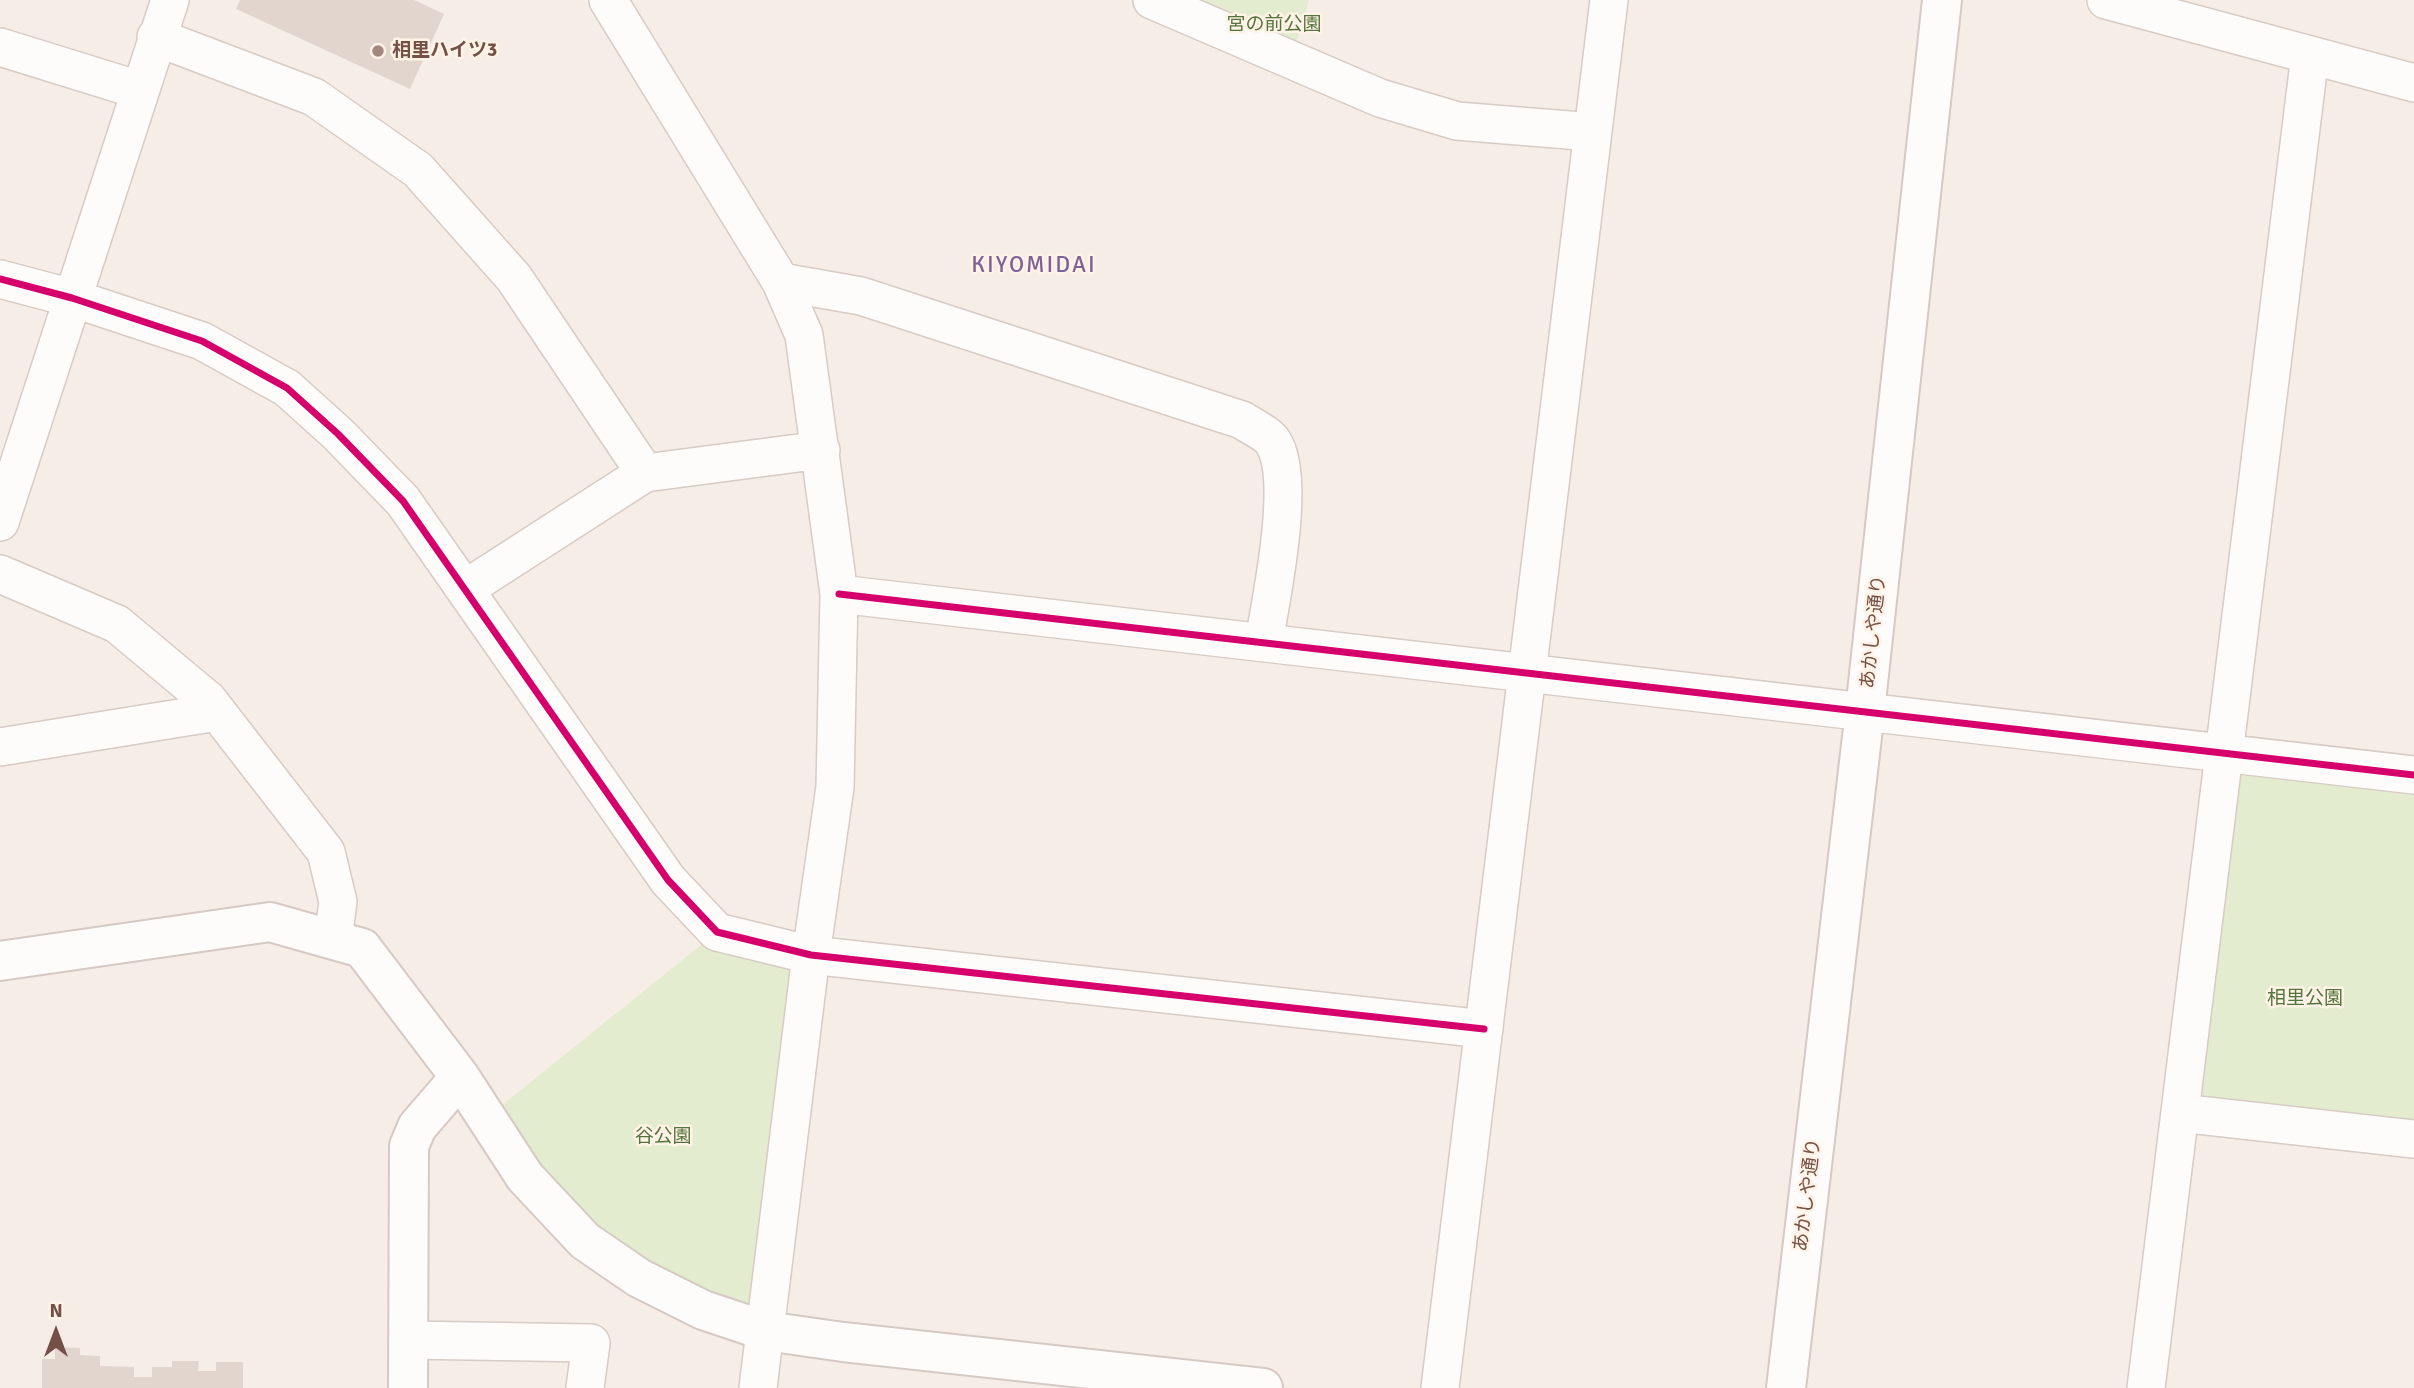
<!DOCTYPE html>
<html>
<head>
<meta charset="utf-8">
<style>
	body { margin:0 }
	#map { position:relative; width:2414px; height:1388px; overflow:hidden; background:#f6eee6; font-family:Signika,sans-serif }
	canvas { display:block }
	.north { position:absolute; left:21px; top:1297px; width:70px; height:70px; -webkit-text-stroke:5px #fff2e6; paint-order:stroke; rotate:0deg; font-size:19px; font-weight:700; line-height:28px; text-align:center; color:#745046 }
	.north::after { content:''; display:block; margin:auto; width:24px; height:32px; background:#745046; clip-path:polygon(50% 0,100% 100%,50% 72%,0 100%) }
</style>
</head>
<body>
<div id="map">
<canvas width="2414" height="1388"></canvas>
<div class="north">N</div>
</div>
<script>
const c = document.querySelector('canvas').getContext('2d');
c.lineJoin = 'round';
function fillPath(path, color) { c.fillStyle = color; c.fill(path, 'evenodd'); }
function strokePath(path, color, width, dash) { c.strokeStyle = color; c.lineWidth = width; c.lineCap = dash ? 'butt' : 'round'; c.setLineDash(dash || []); c.stroke(path); }
function label(font, color, halo, rows, align = 'center') {
  c.font = font + ' Signika,"Noto Sans JP",sans-serif'; c.lineWidth = 5; c.setLineDash([]); c.textBaseline = 'middle'; c.strokeStyle = halo; c.fillStyle = color; for (const [text, x, y, turn = 0] of rows) {
    c.save(); c.translate(x, y); c.rotate((+turn || 0) * Math.PI / 180); c.textAlign = isNaN(turn) ? turn : align; if (halo) c.strokeText(text, 0, 0); c.fillText(text, 0, 0); c.restore();
  }
}
fillPath(new Path2D(`
	M1152,0H1309L1291,60Z
	M2240,770L2414,791V1123L2201,1097L2186,1068Z
	M717,932L811,955L766,1331L639,1278L486,1118Z`), '#e4ecd0');
fillPath(new Path2D(`
	M240,0H414L444,14L410,89L236,9Z
	M55,1347L80,1348V1355L100,1356V1366L134,1367V1377H152V1367H172V1361H199L198,1371H216V1362H243V1388H42V1359H55Z`), '#e2d5ce');
const street = new Path2D(`
	M608,0L781,282L804,335L839,594L835,787L811,955L758,1388
	M1152,0L1380,98L1457,121L1593,132
	M2106,0L2414,83
	M156,37L314,97L418,170L514,278L645,473
	M0,47L139,90
	M0,279L72,298L202,341L287,388L338,434L403,501L668,880L717,932L811,955L1484,1029
	M781,282L861,296L1242,420C1251,426 1268,434 1273,442C1297,479 1271,598 1264,642
	M0,522L170,0
	M0,574L117,624L208,700L326,852L338,902L333,938
	M465,589L645,473L821,450
	M839,594L2414,775
	M0,747L217,712
	M2180,1113L2414,1139
	M409,1340L591,1343L585,1388
	M1440,1388L1609,0
	M2146,1388L2310,55`);
const secondary = new Path2D(`
	M0,961L270,922L362,948L460,1077L525,1177L585,1241L639,1278L703,1310L766,1331L843,1342L1263,1388
	M408,1388L409,1146L417,1127L460,1077
	M1786,1388L1865,711L1942,0`);
strokePath(street, '#d7cbc4', 40);
strokePath(secondary, '#d6c9c3', 42);
strokePath(street, '#fefcfb', 37);
strokePath(secondary, '#fefcfb', 38);
strokePath(new Path2D(`
	M0,279L72,298L202,341L287,388L338,434L403,501L668,880L717,932L811,955L1484,1029
	M839,594L2414,775`), '#d6006c', 7);
for (const [x, y, r, color] of [
	[378,51,7,"#a2877e"]
]) { const dot = new Path2D(); dot.arc(x, y, r, 0, 2 * Math.PI); c.fillStyle = color; c.fill(dot); strokePath(dot, '#fff2e6', 2.5); }
label('19px', '#53743c', '#fff2e6', [
	["宮の前公園",1274,25],
	["相里公園",2305,999],
	["谷公園",663,1137]
]);
label('bold 19px', '#745046', '#fff2e6', [
	["相里ハイツ3",392,51]
], 'left');
label('19px', '#745046', '#fff2e6', [
	["あかしや通り",1874,632,-84],
	["あかしや通り",1808,1195,-83]
]);
c.letterSpacing = '2px';
label('23px', '#7e6198', '#fff2e6', [
	["KIYOMIDAI",1034,266]
]);
c.letterSpacing = '0px';
</script>
</body>
</html>
